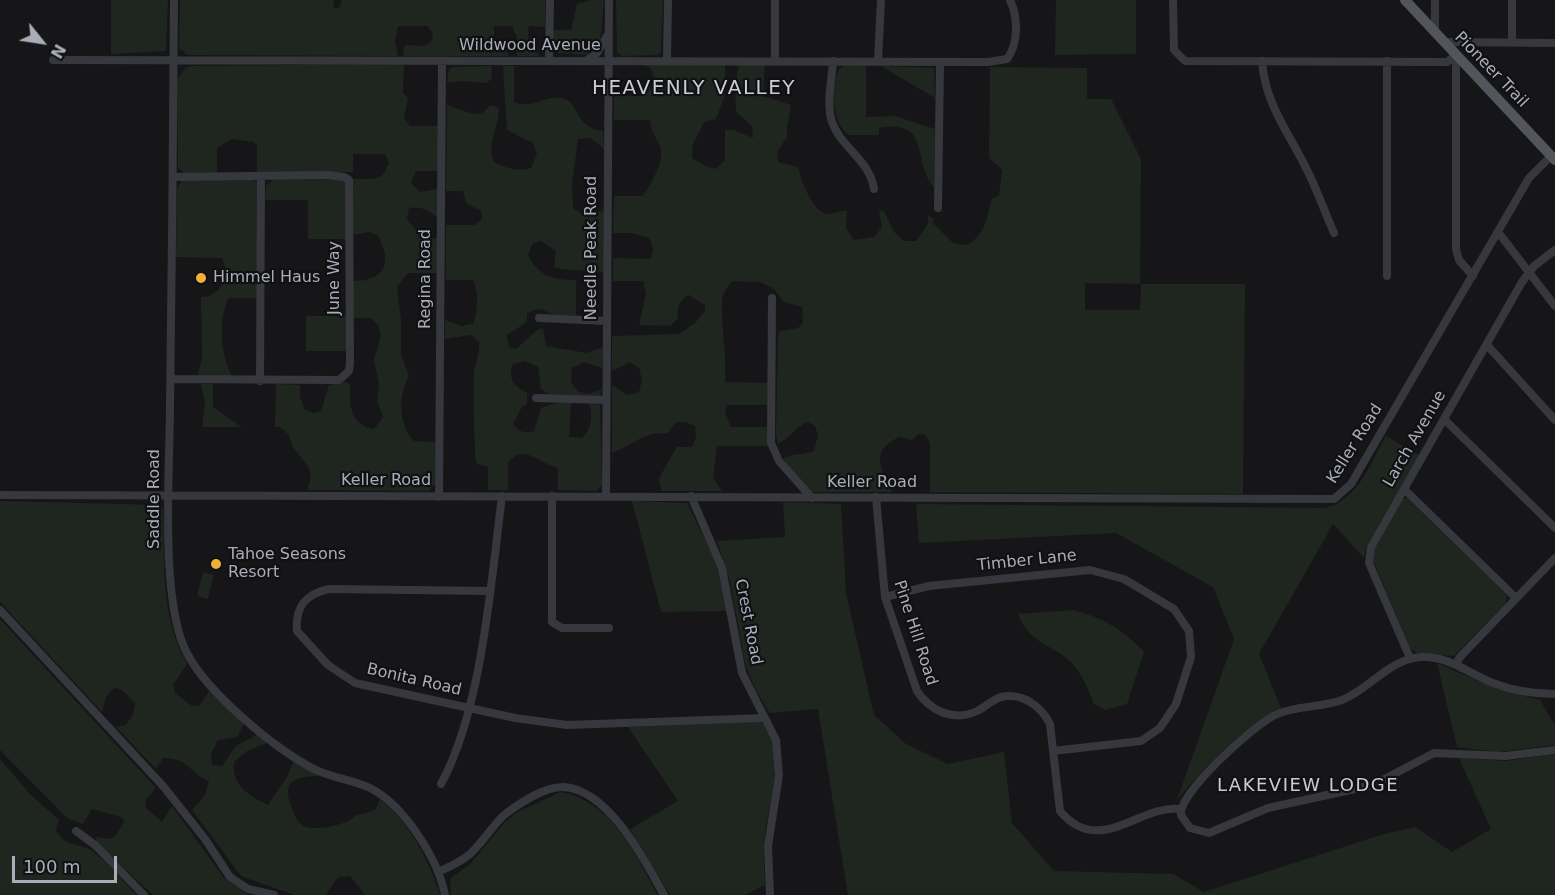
<!DOCTYPE html>
<html>
<head>
<meta charset="utf-8">
<style>
	body { margin:0 }
	#map { position:relative; width:1555px; height:895px; overflow:hidden; background:#161618; font-family:"DejaVu Sans",sans-serif }
	canvas { display:block }
	.north { position:absolute; left:12px; top:12px; width:60px; height:60px; -webkit-text-stroke:4px #111113; paint-order:stroke; rotate:120deg; font-size:16px; font-weight:700; line-height:24px; text-align:center; color:#a8adb8 }
	.north::after { content:''; display:block; margin:auto; width:21px; height:27px; background:#a8adb8; clip-path:polygon(50% 0,100% 100%,50% 72%,0 100%) }
	.scale { position:absolute; left:12px; top:856px; width:105px; height:27px; box-sizing:border-box; border:3px solid #a8adb8; border-top:0; padding-left:8px; font-size:18px; line-height:21px; white-space:nowrap; color:#a8adb8; -webkit-text-stroke:4px #111113; paint-order:stroke }
</style>
</head>
<body>
<div id="map">
<canvas width="1555" height="895"></canvas>
<div class="north">N</div>
<div class="scale">100 m</div>
</div>
<script>
const c = document.querySelector('canvas').getContext('2d');
c.lineJoin = 'round';
function fillPath(path, color) { c.fillStyle = color; c.fill(path, 'evenodd'); }
function strokePath(path, color, width, dash) { c.strokeStyle = color; c.lineWidth = width; c.lineCap = dash ? 'butt' : 'round'; c.setLineDash(dash || []); c.stroke(path); }
function label(font, color, halo, rows, align = 'center') {
  c.font = font + ' "DejaVu Sans",sans-serif'; c.lineWidth = 4.5; c.setLineDash([]); c.textBaseline = 'middle'; c.strokeStyle = halo; c.fillStyle = color; for (const [text, x, y, turn = 0] of rows) {
    c.save(); c.translate(x, y); c.rotate((+turn || 0) * Math.PI / 180); c.textAlign = isNaN(turn) ? turn : align; if (halo) c.strokeText(text, 0, 0); c.fillText(text, 0, 0); c.restore();
  }
}
fillPath(new Path2D(`
	M111,0H168L166,51L111,54Z
	M180,0H333L334,8H339L342,0H545V27L529,26C526,39 531,47 540,56H517V38L512,26H494V39L503,45L509,56H404L403,48L407,45L422,46L431,42L433,34L428,26H398L395,41L398,56L187,55L179,48Z
	M592,0H604L600,41L586,55L558,53L553,46V30H571L577,4Z
	M616,0H663L661,52L657,55L622,56L617,52Z
	M1056,0H1136V54L1055,55Z
	M404,64L403,92L408,98L404,118L410,126H438V171H416L411,183L420,192L438,189V219C428,210 422,206 409,208L407,218C412,229 422,235 434,239L437,237V273H408L397,287L401,320V354L409,376C398,396 398,424 414,441L435,442V484L428,491L307,490L311,477L309,468L293,447L288,434L280,427H275L276,384L300,385V397L305,410L314,413L321,411L329,385L346,382L350,385C350,406 349,424 374,429L383,417L377,401L379,384L374,360L381,335L378,325L370,318H353V281C385,281 393,263 378,236L369,232L353,235V179H373L383,175L389,163L385,154H353V172L257,173V146L253,142L232,139L217,148V173H184L178,168L177,79L186,68L192,66Z
	M644,65H725V95L716,119L704,122L693,144L692,158L705,166L716,169L725,160V130H734L753,138L752,126L736,112L735,82L739,65H765L763,96L791,105C790,116 786,126 787,137L777,152L778,162L798,167C801,179 812,213 828,214C834,214 840,210 847,211L846,228L854,240L874,237L882,227L879,211H884L894,232L904,241H916L928,224V216L933,218V223L953,243L967,245C987,233 986,218 992,199L999,195L1002,170L989,158L990,67L1087,68V99H1111L1141,159L1140,284L1085,283V310H1140L1141,284H1245L1243,494L930,492V443L925,435L919,434L912,440L899,437C869,451 881,468 892,492H810L786,465L784,458C794,453 803,455 814,451L818,435L815,426L808,422C795,427 790,438 778,444L776,435L778,336L780,331L798,328L803,323L802,307L784,302L773,288L760,282L733,281C727,287 723,292 722,301C721,328 727,355 725,382L769,383L768,405H727L725,413L731,427H767L768,446H717L713,478L722,491H661L659,478L677,447H692L696,438L695,426L685,422H676L668,433C637,433 638,444 612,453V385L627,395L639,392L642,380L639,368L630,362L612,371V336L679,334L696,322L705,311V305L689,295C679,299 677,308 678,318L670,326L639,325L646,294L643,281H613V258L651,259L653,248L649,238L632,233H613L614,196H643C650,185 666,160 660,147C656,137 651,132 650,120H614V96H643C653,86 656,81 651,68Z
	M491,66L492,78L487,83L462,81L447,83L449,69L453,67Z
	M503,66H514V102C532,110 547,93 565,99C580,104 574,127 603,131L604,149L591,138L578,139L572,185L573,208L582,214L604,211V272L560,269L554,267L556,251L541,241L533,243L528,255C538,276 554,280 576,280V315C569,315 561,316 555,315C543,311 539,305 527,314V322L507,335L509,347L516,349L537,330L543,328L546,346L587,353L603,347L602,368L584,362L572,368L571,382L578,392L589,394L602,389L600,396L550,395L541,389L538,367L525,361L513,364C508,379 513,385 527,393V404L522,407L513,424C519,432 525,434 534,431L541,408L555,403H571L569,437L582,438C592,428 593,417 589,403L600,405L602,485L596,491L558,490V469L527,454L516,455L508,462V490H488V467L477,464C474,458 473,385 474,374C475,362 480,354 479,342L471,335L445,339V320L462,326L473,324C478,309 479,295 473,280H446V225H474L482,219L481,211L466,203L463,191H446L447,105C460,109 468,114 482,114L490,105L499,108C499,128 486,143 494,162C507,168 516,172 531,168L537,154L533,143L507,130Z
	M844,66H866V117L895,116L935,129L934,187C911,162 933,119 879,128V135H848C831,118 831,90 839,69Z
	M881,66L934,68L935,98Z
	M252,179L259,183L257,298H229C217,321 221,356 233,378L197,377L202,359L201,297C222,297 230,274 222,258L176,257L177,188L182,180Z
	M274,179L343,180L346,183L347,239H308V200H265L266,186Z
	M306,316H346V351H306Z
	M201,384H213V407L242,427H202L205,404Z
	M1386,436L1419,455L1367,545L1364,558L1333,524L1259,654L1281,708C1248,722 1200,772 1177,800L1234,639L1213,587L1116,533L919,543L916,504L1325,508C1358,500 1370,464 1386,436Z
	M1407,498L1507,595L1506,603L1454,656L1417,653L1410,648L1373,560L1375,547L1402,499Z
	M0,501L161,505L163,510C165,563 160,617 187,664L173,685L175,693L192,706L200,705L209,691L244,724L237,737L218,740L211,754L212,765L222,766L236,746L258,734L269,742L247,751L234,762C231,785 249,796 268,805L287,777L294,761L319,776C289,776 282,784 293,811C295,817 298,823 304,826C316,831 335,826 346,822C350,821 353,816 357,815C363,813 369,813 375,810L380,799C408,821 430,861 440,895H365L350,876L338,877L326,895H294L241,876L192,810L205,795L209,781C188,773 192,759 163,758L156,769L116,727L126,725L133,714L135,703L122,690L114,688L106,697L102,712L0,602Z
	M632,501L687,503L718,565L728,611L661,612Z
	M783,502L841,504L846,593L874,715L906,744L948,764L1004,752L1012,823L1054,871L1173,874L1204,892L1384,834L1415,827L1452,852L1491,829L1459,758L1505,761L1555,754V895H848L818,709L770,713L755,689L745,663L730,581L717,541L785,537Z
	M203,572L214,575L208,599L197,596Z
	M1073,610C1102,617 1124,630 1144,652L1127,704L1105,710L1094,704C1087,687 1081,669 1065,657C1045,642 1028,641 1018,614Z
	M0,619L156,788L145,801L146,808L162,822L172,806L224,878L249,895H153L97,843L96,837L108,839L115,837L125,820L118,816L92,809L83,824L67,818L0,750Z
	M1437,663L1497,689L1540,700L1555,725V745L1497,752L1457,747Z
	M759,722C790,737 768,808 765,834C763,851 764,868 765,885L745,895H670L630,829L678,801L628,727Z
	M0,759L31,795L59,820L56,830C65,848 79,842 92,851C109,863 122,881 137,895H0Z
	M560,792C611,800 635,854 658,895H451L450,879L471,863L505,822L516,813Z`), '#1e261f');
strokePath(new Path2D(`
	M174,0C173,135 172,271 170,406C170,467 159,605 188,655C209,694 273,747 312,768C330,778 352,779 370,788C404,805 438,859 445,895
	M1173,0L1174,50L1185,61L1447,62L1456,55
	M1435,33V0
	M1444,42L1555,43
	M1512,42V0
	M1456,55V249L1459,260L1473,276
	M775,59V0
	M53,60L988,62L1007,59C1019,43 1018,17 1010,0
	M587,60L597,53L607,36
	M667,60L668,0
	M549,61L550,0
	M833,61C832,79 826,104 832,122C841,148 870,160 874,189
	M878,61L881,0
	M1262,61C1265,105 1290,134 1308,172C1318,192 1325,213 1334,233
	M938,208L940,62
	M1498,232L1555,306
	M1387,276V61
	M772,298L771,443L779,461L812,498
	M539,318L607,321
	M1487,345L1555,420
	M171,379L339,380L349,371L350,362L349,180L344,177L327,175L173,177
	M260,381L261,176
	M536,398L606,400
	M1444,419L1555,528
	M1404,489L1516,598
	M0,495L1334,499L1351,484L1529,178L1551,156
	M552,496V622L562,628H609
	M606,496L609,0
	M691,496L722,568L742,673L776,740L779,775L768,846L770,895
	M439,497L442,61
	M876,497L885,597L917,691C930,711 954,722 977,711C985,707 992,700 1001,697C1022,692 1041,706 1050,724L1060,811C1099,858 1140,804 1180,809
	M489,591L329,589C305,594 295,607 297,631L328,665L355,683L515,718L567,725L765,718
	M885,597L929,586L1090,570L1124,579L1174,609L1189,631L1191,657L1176,704L1160,728L1141,741L1053,751
	M0,610L163,786L205,839L230,877L248,889L274,895
	M1410,658L1369,563L1371,547L1522,282L1534,266L1555,250
	M1456,664L1460,657L1555,558
	M1555,694C1533,694 1513,691 1493,683C1468,673 1449,656 1421,657C1389,659 1370,689 1342,700C1321,708 1296,705 1275,715C1254,725 1178,793 1181,815L1190,828L1209,833L1268,808L1373,785L1434,753L1505,756L1555,750
	M441,784C482,709 491,582 502,496
	M76,831L95,845L144,895
	M438,872C449,867 461,862 470,854C482,843 491,828 503,816C518,804 545,786 564,787C609,790 645,861 664,895`), '#37383d', 8);
strokePath(new Path2D(`
	M1405,0L1555,160`), '#53555c', 10);
for (const [x, y, r, color] of [
	[201,278,6,"#f2b134"],
	[216,564,6,"#f2b134"]
]) { const dot = new Path2D(); dot.arc(x, y, r, 0, 2 * Math.PI); c.fillStyle = color; c.fill(dot); strokePath(dot, '#111113', 2); }
label('16px', '#a8adb8', '#111113', [
	["Wildwood Avenue",530,46],
	["Pioneer Trail",1491,70,46],
	["Needle Peak Road",592,248,-90],
	["June Way",335,278,-90],
	["Regina Road",426,279,-90],
	["Larch Avenue",1415,439,-60],
	["Keller Road",1355,444,-58],
	["Keller Road",386,481],
	["Keller Road",872,483],
	["Saddle Road",155,499,-90],
	["Timber Lane",1027,561,-6],
	["Crest Road",748,622,79],
	["Pine Hill Road",915,633,72],
	["Bonita Road",414,680,13]
]);
label('16px', '#a8adb8', '#111113', [
	["Himmel Haus",213,278],
	["Tahoe Seasons",228,555],
	["Resort",228,573]
], 'left');
c.letterSpacing = '1.5px';
label('18px', '#c9ccd4', '#111113', [
	["LAKEVIEW LODGE",1308,786]
]);
c.letterSpacing = '0px';
c.letterSpacing = '1.5px';
label('20px', '#c9ccd4', '#111113', [
	["HEAVENLY VALLEY",694,89]
]);
c.letterSpacing = '0px';
</script>
</body>
</html>
